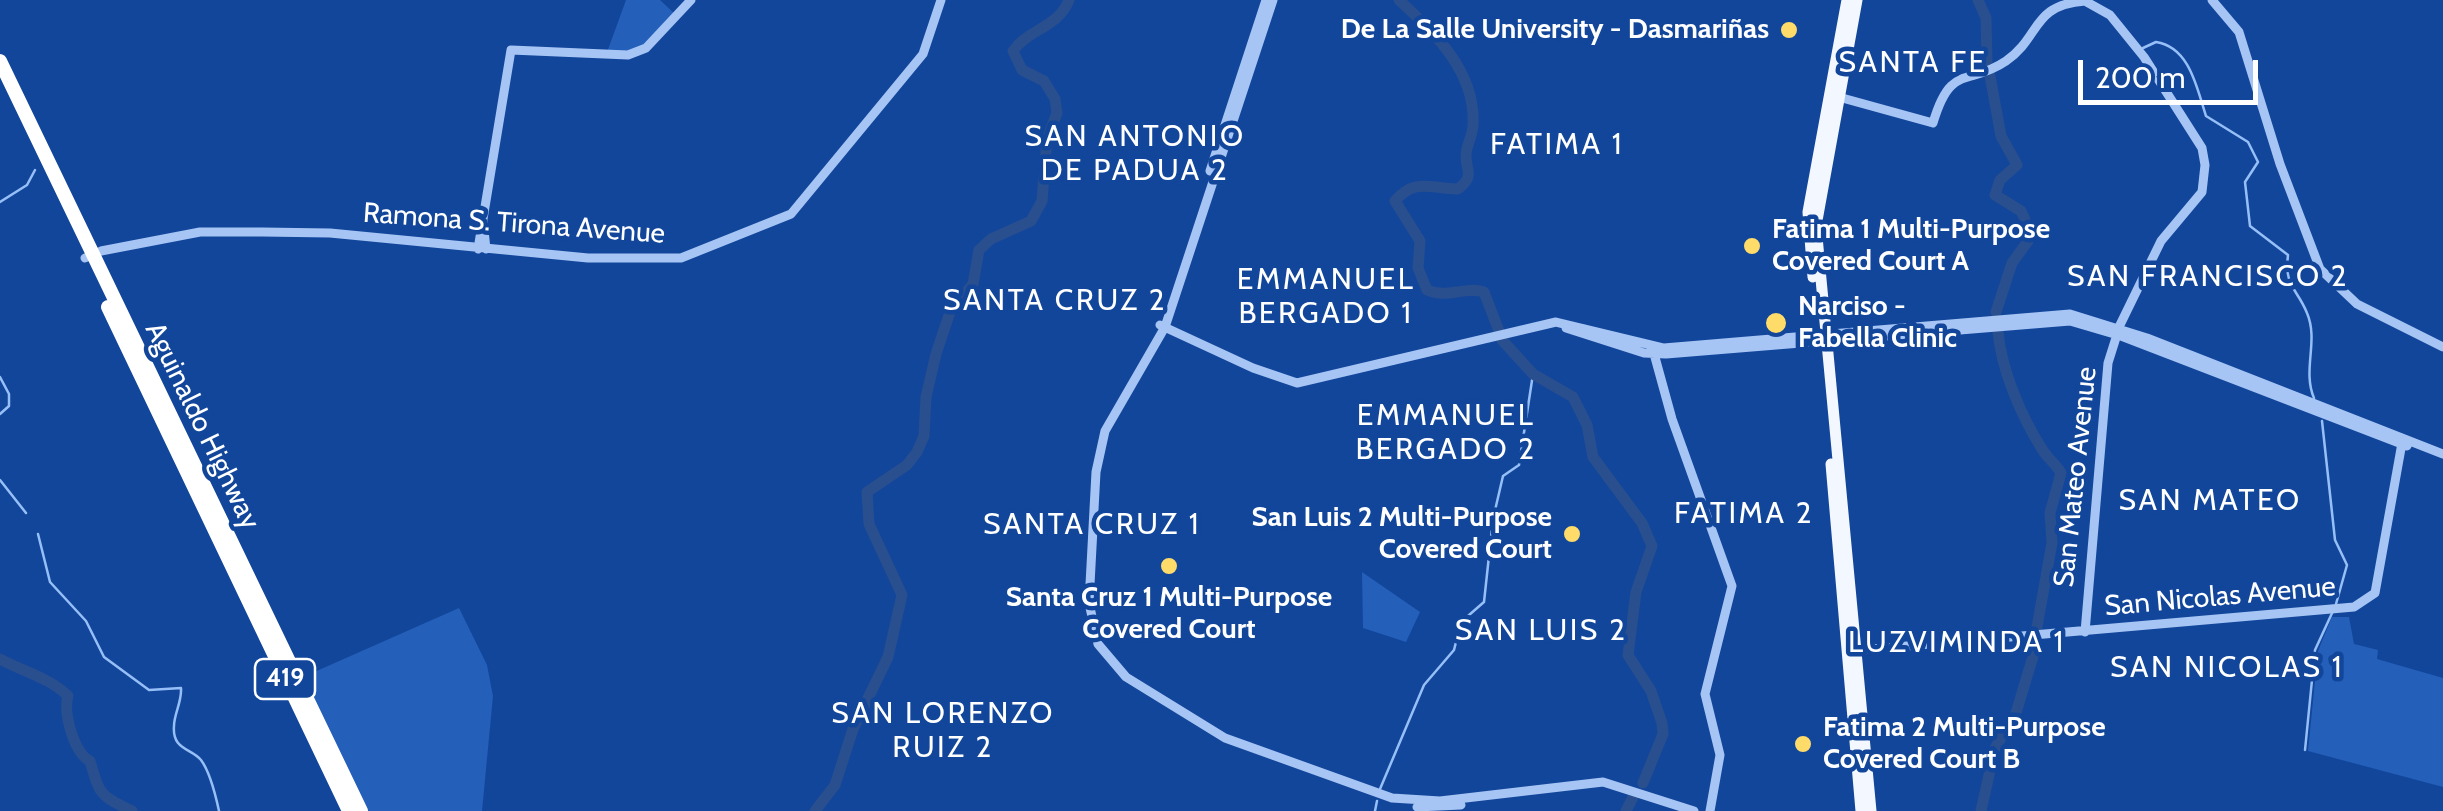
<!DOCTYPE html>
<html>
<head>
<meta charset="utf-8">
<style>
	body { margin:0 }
	#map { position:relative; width:2443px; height:811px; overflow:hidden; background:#12469b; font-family:Cabin,sans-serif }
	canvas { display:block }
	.scale { position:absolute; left:2078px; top:60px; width:180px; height:45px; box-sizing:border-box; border:5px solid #fff; border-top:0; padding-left:12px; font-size:30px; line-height:35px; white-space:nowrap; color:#fff; -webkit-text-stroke:8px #12469b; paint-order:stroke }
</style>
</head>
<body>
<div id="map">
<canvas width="2443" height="811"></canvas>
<div class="scale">200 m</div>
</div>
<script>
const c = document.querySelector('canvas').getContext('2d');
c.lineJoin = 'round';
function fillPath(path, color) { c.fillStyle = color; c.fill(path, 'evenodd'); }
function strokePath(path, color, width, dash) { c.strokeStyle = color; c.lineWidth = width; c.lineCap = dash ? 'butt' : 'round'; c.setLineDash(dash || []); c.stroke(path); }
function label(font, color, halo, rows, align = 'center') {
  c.font = font + ' Cabin,sans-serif'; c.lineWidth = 9; c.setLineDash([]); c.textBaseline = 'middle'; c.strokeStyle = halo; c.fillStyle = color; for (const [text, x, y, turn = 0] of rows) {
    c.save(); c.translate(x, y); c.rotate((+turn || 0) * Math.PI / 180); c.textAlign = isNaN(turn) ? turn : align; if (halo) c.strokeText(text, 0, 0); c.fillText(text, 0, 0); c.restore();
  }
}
fillPath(new Path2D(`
	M626,0H660L676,15L646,48L606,55Z
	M1362,572L1420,612L1406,642L1363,628Z
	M459,608L487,665L493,696L482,811H367L303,677Z
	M2332,617H2349L2354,644L2378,650L2377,659L2443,678V787L2308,751L2318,651Z`), '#245fb9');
strokePath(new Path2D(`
	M2143,48L2156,42C2190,47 2197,89 2206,116L2248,142L2258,162L2245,182L2250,226L2288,255C2284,287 2297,288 2307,313C2319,341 2302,370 2314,398
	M0,202L27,185L35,170
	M0,377L9,394V406L0,414
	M2322,421L2335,540L2347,565L2336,604
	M0,480L26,513
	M38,534L50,582L86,621L104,657L149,690L181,688C182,702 174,714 174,726C172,750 191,748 201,760C210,772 216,797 219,811
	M2305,750L2315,650L2333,611
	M1380,789L1424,685L1454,650L1461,622L1484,602L1493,519L1503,476L1519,465L1533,374
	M1375,811L1377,801`), '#97bff7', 2.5);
strokePath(new Path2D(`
	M1399,0C1435,33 1476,72 1473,125C1473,135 1466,146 1466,155C1466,172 1475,176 1458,189C1431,189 1415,177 1395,201L1420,241L1418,268L1427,290C1447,299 1464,286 1484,292L1499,331
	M1978,0L1986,18L1987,62
	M1990,76L2001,136L2017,165L2000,180L1995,195L2021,211L2029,228L2028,241L2012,263L1996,312
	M1998,331C2001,369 2021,416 2042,449C2047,458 2056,464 2061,473L2050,513L2052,543L2037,627
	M1502,340L1533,374L1573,397L1587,425L1593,457L1642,523L1652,546L1636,592L1628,655L1651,691L1662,723L1663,734L1643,783
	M0,659C22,671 50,678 68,696C63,713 74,753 90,761C100,795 99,795 132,811
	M815,811L835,785L853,729L888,657L902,595L869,524L867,492L907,465L917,452L924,436L926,397L936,354L950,312L973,284L979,250L991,239L1031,221L1042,201L1047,139L1057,113L1055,99L1044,81L1022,70L1013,51C1028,29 1058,28 1069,0
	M1626,811L1633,797
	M1981,811L1995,748L2016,713L2037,643`), '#294f8f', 11);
strokePath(new Path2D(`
	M1273,0L1165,327L1105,431L1096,472L1089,603L1098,644L1126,677L1225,738L1392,798L1440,801L1603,782L1694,811
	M2212,0L2239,32L2280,164L2320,269L2357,304L2443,347
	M1835,96L1933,123C1951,62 1968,87 2006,61C2041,37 2031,5 2085,1L2110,15L2144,57L2202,148L2205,165L2202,192L2161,241L2120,325L2108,363L2085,632
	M1210,171L1266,0
	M483,221L486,249
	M478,249L511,50L628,55L646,48L691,0
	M85,258L101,251L200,232H262L330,233L588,258H681L791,214L923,54L941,0
	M1160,325L1253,368L1297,383L1556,322L1664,348L2070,314L2147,338L2443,454
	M1566,328L1644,353L1666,354L2070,321L2121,336L2407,446
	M1653,350L1672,419L1732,586L1705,694L1720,755L1710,811
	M1850,651L2354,607L2375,593L2402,443
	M1417,807L1461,805`), '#a6c5f4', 9);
strokePath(new Path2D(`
	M1857,0L1816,226L1871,811
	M1813,277L1808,212L1847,0
	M1831,464L1861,811`), '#f3f7ff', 11);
strokePath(new Path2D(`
	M0,61L361,811
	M108,307L349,811`), '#fff', 14);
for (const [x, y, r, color] of [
	[1789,30,10,"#ffdc69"],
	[1752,246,10,"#ffdc69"],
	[1776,323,12,"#ffdc69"],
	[1572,534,10,"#ffdc69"],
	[1169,566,10,"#ffdc69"],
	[1803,744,10,"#ffdc69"]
]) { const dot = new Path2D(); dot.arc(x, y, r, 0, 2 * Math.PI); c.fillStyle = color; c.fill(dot); strokePath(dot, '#12469b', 4); }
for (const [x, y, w] of [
	[285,679,60]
]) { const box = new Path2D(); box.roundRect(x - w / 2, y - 20, w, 40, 8); c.fillStyle = '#12469b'; c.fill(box); strokePath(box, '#fff', 2.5); }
label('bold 25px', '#fff', null, [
	["419",285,679]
]);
label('bold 28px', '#fff', '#12469b', [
	["De La Salle University - Dasmariñas",1769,30,"right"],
	["Fatima 1 Multi-Purpose",1772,230],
	["Covered Court A",1772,262],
	["Narciso -",1798,307],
	["Fabella Clinic",1798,339],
	["San Luis 2 Multi-Purpose",1552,518,"right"],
	["Covered Court",1552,550,"right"],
	["Santa Cruz 1 Multi-Purpose",1169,598,"center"],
	["Covered Court",1169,630,"center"],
	["Fatima 2 Multi-Purpose",1823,728],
	["Covered Court B",1823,760]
], 'left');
label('28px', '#fff', '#12469b', [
	["Ramona S. Tirona Avenue",514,224,4],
	["Aguinaldo Highway",202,426,64],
	["San Mateo Avenue",2076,477,-84],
	["San Nicolas Avenue",2220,597,-5]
]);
c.letterSpacing = '2.5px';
label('30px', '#fff', '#12469b', [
	["SANTA FE",1913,63],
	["SAN ANTONIO",1135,137],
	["DE PADUA 2",1135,171],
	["FATIMA 1",1557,145],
	["SAN FRANCISCO 2",2208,277],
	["EMMANUEL",1326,280],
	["BERGADO 1",1326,314],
	["SANTA CRUZ 2",1055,301],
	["EMMANUEL",1446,416],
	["BERGADO 2",1446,450],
	["SAN MATEO",2210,501],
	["FATIMA 2",1744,514],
	["SANTA CRUZ 1",1092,525],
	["SAN LUIS 2",1541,631],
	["LUZVIMINDA 1",1957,643],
	["SAN NICOLAS 1",2227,668],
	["SAN LORENZO",943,714],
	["RUIZ 2",943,748]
]);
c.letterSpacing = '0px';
</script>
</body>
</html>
